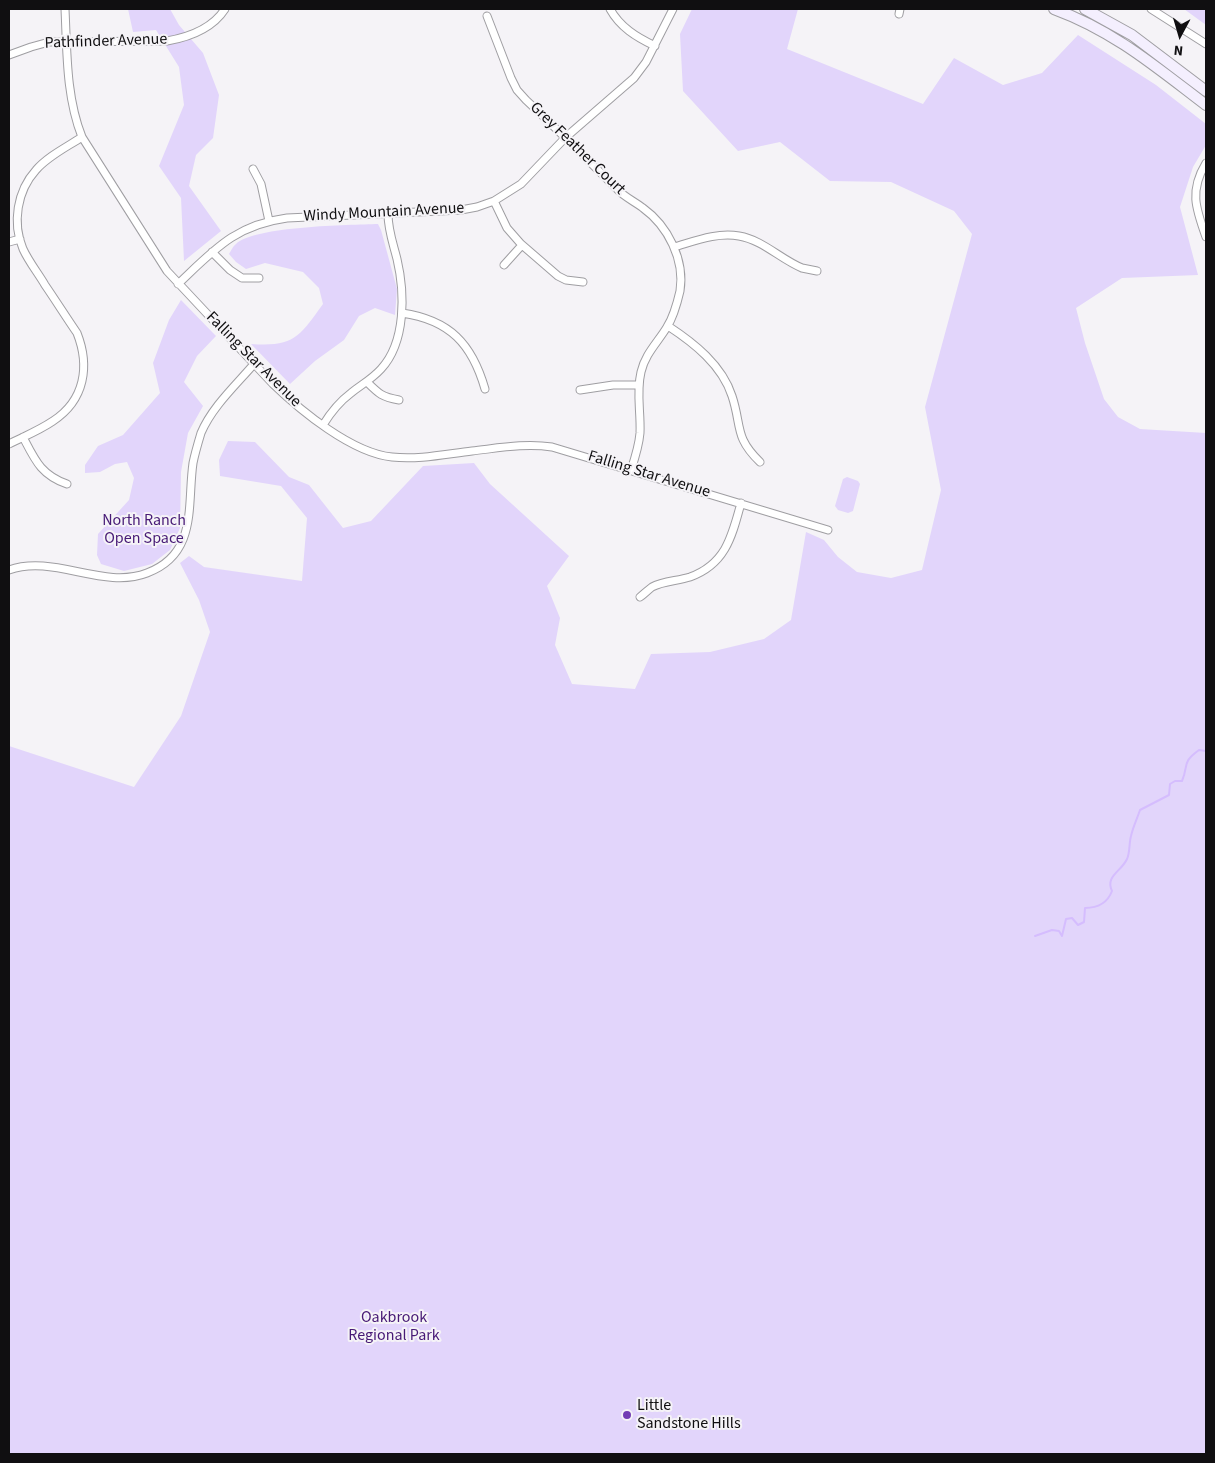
<!DOCTYPE html>
<html>
<head>
<meta charset="utf-8">
<style>
	body { margin:0 }
	#map { position:relative; width:1215px; height:1463px; overflow:hidden; background:#f5f3f7; font-family:"Source Sans 3",sans-serif }
	canvas { display:block }
	.frame { position:absolute; inset:0; border:10px solid #100f11; pointer-events:none }
	.north { position:absolute; left:1155px; top:10px; width:50px; height:50px; -webkit-text-stroke:4px #f5f3f7; paint-order:stroke; rotate:186deg; font-size:14px; font-weight:700; line-height:20px; text-align:center; color:#100f11 }
	.north::after { content:''; display:block; margin:auto; width:18px; height:22px; background:#100f11; clip-path:polygon(50% 0,100% 100%,50% 72%,0 100%) }
</style>
</head>
<body>
<div id="map">
<canvas width="1215" height="1463"></canvas>
<div class="frame"></div>
<div class="north">N</div>
</div>
<script>
const c = document.querySelector('canvas').getContext('2d');
c.lineJoin = 'round';
function fillPath(path, color) { c.fillStyle = color; c.fill(path, 'evenodd'); }
function strokePath(path, color, width, dash) { c.strokeStyle = color; c.lineWidth = width; c.lineCap = dash ? 'butt' : 'round'; c.setLineDash(dash || []); c.stroke(path); }
function label(font, color, halo, rows, align = 'center') {
  c.font = font + ' "Source Sans 3",sans-serif'; c.lineWidth = 4; c.setLineDash([]); c.textBaseline = 'middle'; c.strokeStyle = halo; c.fillStyle = color; for (const [text, x, y, turn = 0] of rows) {
    c.save(); c.translate(x, y); c.rotate((+turn || 0) * Math.PI / 180); c.textAlign = isNaN(turn) ? turn : align; if (halo) c.strokeText(text, 0, 0); c.fillText(text, 0, 0); c.restore();
  }
}
fillPath(new Path2D(`
	M128,9H170L179,25L203,53L219,95L213,138L196,155L189,186L221,231L184,261L181,198L159,166L184,105L179,67L156,30L133,32Z
	M692,9H798L787,49L923,104L954,58L1003,85L1042,73L1078,35L1156,85L1206,124V145L1193,167L1180,207L1198,275L1122,278L1076,308L1085,343L1104,399L1118,417L1140,429L1206,433V1454H9V746L134,787L181,716L210,632L199,600L180,563L189,556L204,567L302,581L307,518L281,486L220,476L219,460L228,441L255,442L289,477L309,485L343,528L371,521L423,466L474,463L490,484L569,556L547,586L560,618L555,645L572,684L635,689L651,654L710,652L764,639L791,620L806,532L824,540L838,557L857,572L891,578L922,570L941,490L925,407L972,234L954,211L891,182L830,181L780,142L738,151L683,91L680,34Z
	M1184,9H1206V25Z
	M378,224L381,230L397,289L395,315L375,308L359,316L344,340L315,361L290,384L251,344C294,347 299,337 323,304L319,288L303,272L265,263L246,269L236,262L229,254C231,251 233,246 236,244C255,226 349,225 378,224Z
	M181,300L216,336L197,356L184,382L203,406L188,433L181,472L180,528L170,550L152,564L124,571L101,564L97,555L98,534L129,500L134,478L127,462L115,464L100,472L85,473V465L98,446L123,435L160,393L153,363L169,320Z
	M847,477L858,481L860,484L853,511L848,513L838,510L835,506L843,479Z`), '#e2d5fb');
strokePath(new Path2D(`
	M1035,936L1052,930L1059,931L1062,936L1066,919L1072,918L1078,925L1084,922L1085,908C1097,908 1107,904 1112,891C1105,876 1121,872 1127,859C1130,853 1129,843 1131,836C1133,827 1137,819 1140,810L1169,795L1170,784L1175,781H1182C1189,765 1181,763 1199,750L1206,751`), '#d5bdfe', 2);
const street = new Path2D(`
	M65,9C67,51 66,97 82,137L167,271L273,384C301,411 352,453 392,457C418,460 446,454 472,451C499,448 525,443 552,447L828,530
	M610,9C620,27 636,37 655,46
	M1151,9L1206,44
	M899,14L900,9
	M487,16L511,78L517,90L526,100C557,129 586,158 616,188C624,197 634,201 643,208C668,226 685,260 680,291C677,304 674,316 667,327C658,342 645,354 641,372C636,393 641,412 640,433C639,445 635,458 631,470
	M9,55L31,47L49,42L167,41C190,37 212,29 225,9
	M1206,163C1189,191 1196,209 1206,237
	M253,169L261,184L269,221
	M494,201L507,228L521,244L558,276L566,280L583,282
	M9,242L20,239
	M674,247C695,241 717,232 739,236C763,240 780,259 802,268C807,269 812,270 817,271
	M212,252L230,270L242,278H259
	M504,265L522,245
	M178,284C214,250 235,225 287,218L461,210L477,207L494,201L521,184L566,137L634,78L646,62L673,9
	M402,313C450,320 472,344 485,389
	M668,326C694,343 722,365 732,396C742,426 734,437 760,462
	M367,382C379,394 382,397 399,400
	M580,390L613,385H638
	M323,425C331,412 339,402 351,393C361,385 372,379 381,369C406,342 405,293 397,259C393,243 388,230 388,214
	M23,437C35,460 41,475 67,484
	M9,444C23,437 40,430 53,421C85,400 90,366 77,333C66,317 56,301 45,285C38,273 29,262 23,249C12,223 17,191 36,170C48,156 67,147 82,137
	M9,570C54,554 103,590 147,573C198,554 187,505 193,463C195,453 198,443 201,433C212,407 235,386 254,364
	M640,597C644,594 648,590 652,587C663,581 678,581 690,577C726,564 732,536 741,503`);
const secondary = new Path2D(`
	M1054,9C1114,31 1156,67 1206,105
	M1085,9L1132,35L1206,91`);
strokePath(street, '#9f9ea2', 9);
strokePath(secondary, '#9f9ea2', 12);
strokePath(street, '#fff', 7);
strokePath(secondary, '#f4effe', 10);
for (const [x, y, r, color] of [
	[627,1415,5,"#733db4"]
]) { const dot = new Path2D(); dot.arc(x, y, r, 0, 2 * Math.PI); c.fillStyle = color; c.fill(dot); strokePath(dot, '#f5f3f7', 2); }
label('16px', '#100f11', '#f5f3f7', [
	["Pathfinder Avenue",106,42,-2],
	["Grey Feather Court",577,149,44],
	["Windy Mountain Avenue",384,213,-3],
	["Falling Star Avenue",253,360,45],
	["Falling Star Avenue",649,475,17]
]);
label('16px', '#471a76', '#f5f3f7', [
	["North Ranch",144,521],
	["Open Space",144,539],
	["Oakbrook",394,1318],
	["Regional Park",394,1336]
]);
label('16px', '#100f11', '#f5f3f7', [
	["Little",637,1406],
	["Sandstone Hills",637,1424]
], 'left');
</script>
</body>
</html>
